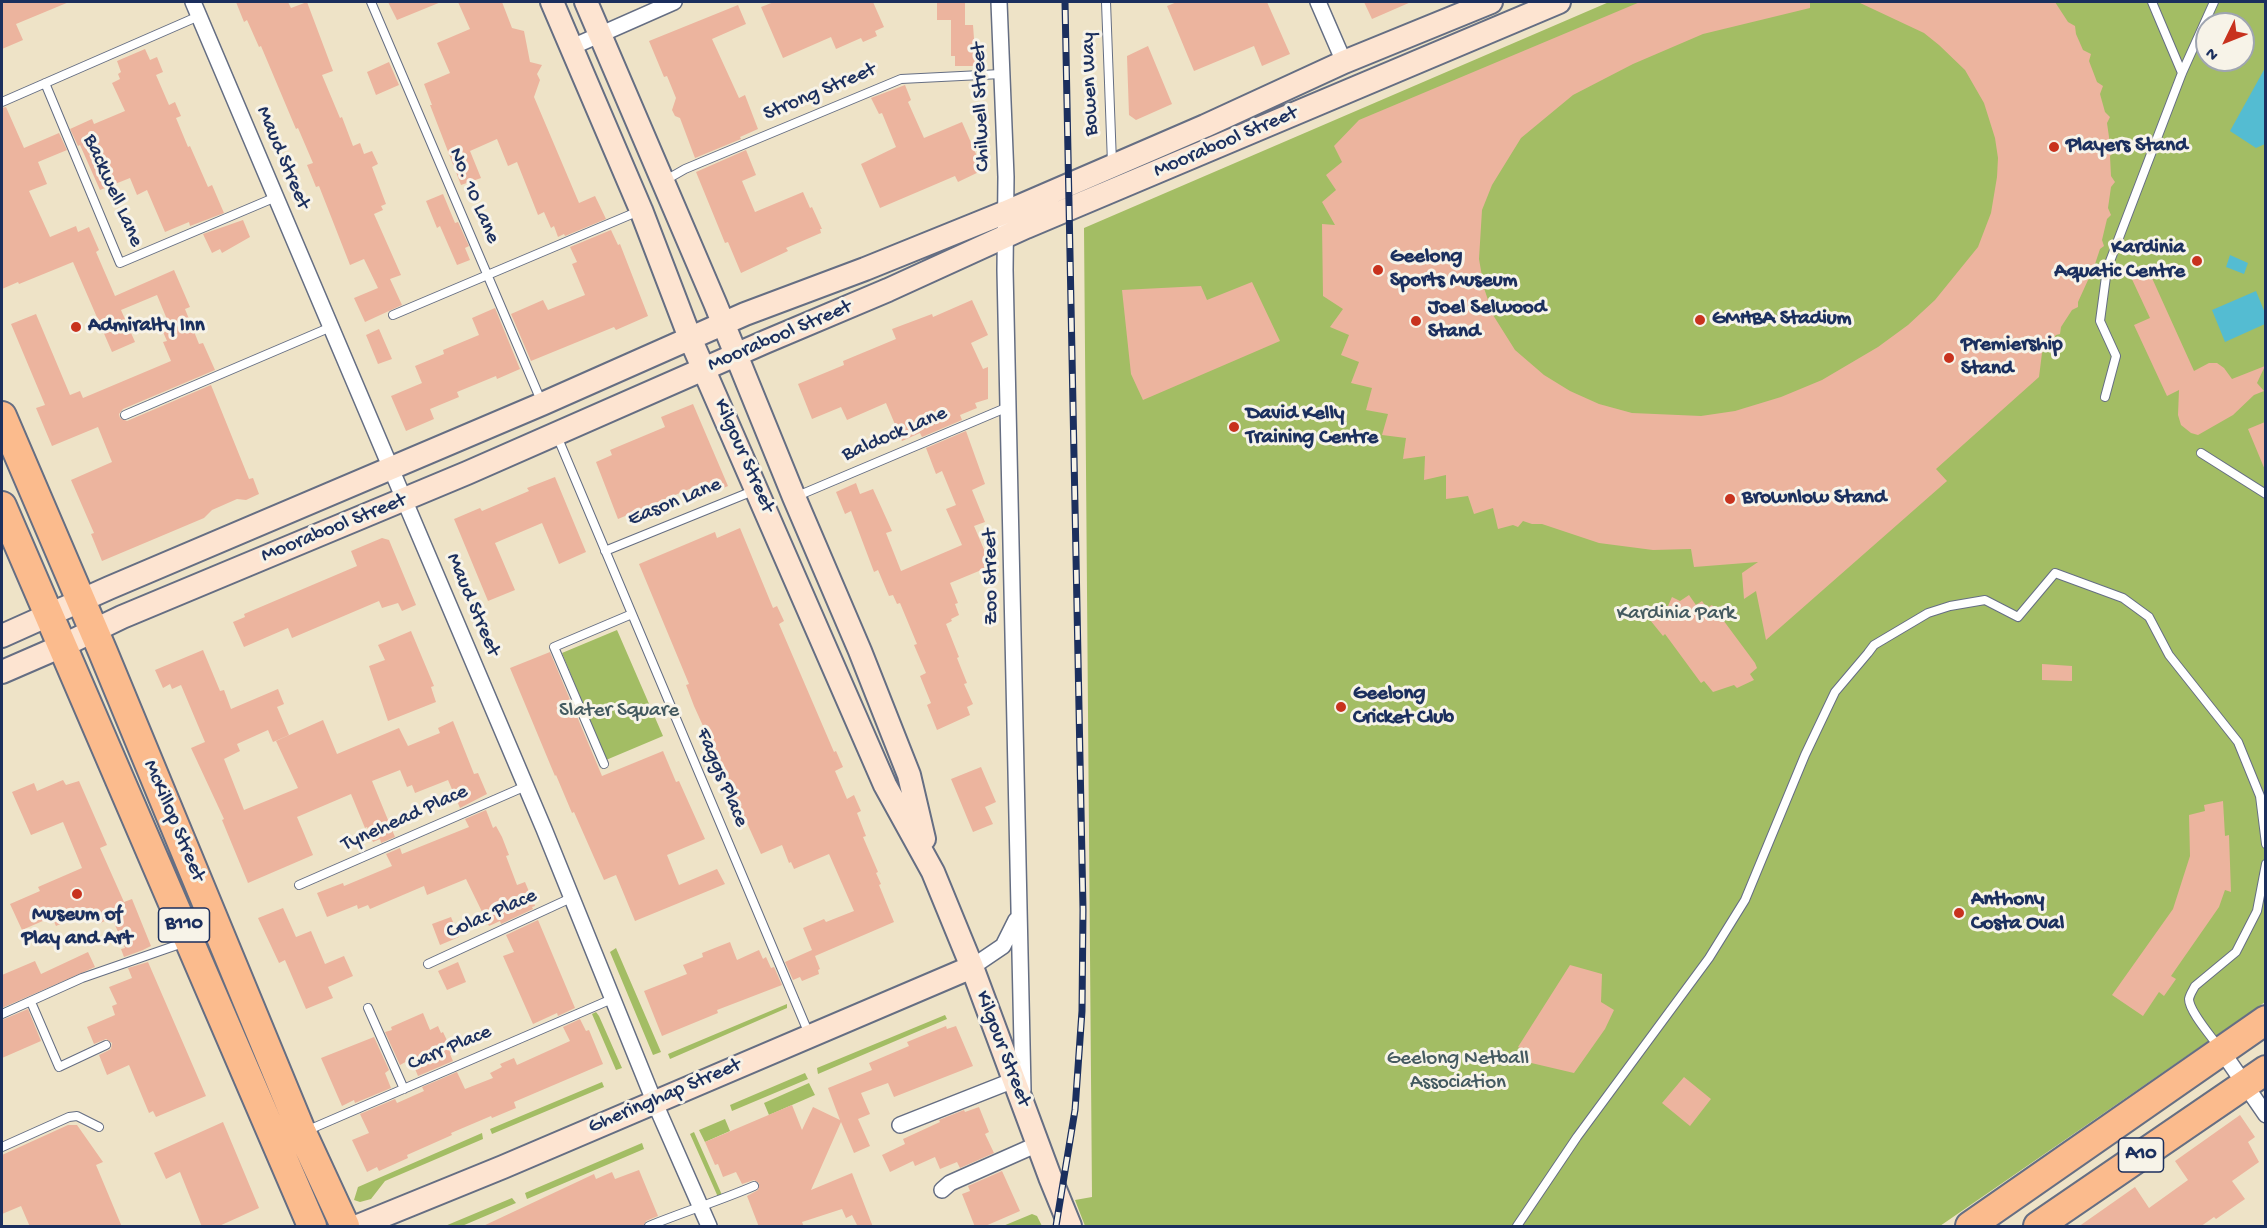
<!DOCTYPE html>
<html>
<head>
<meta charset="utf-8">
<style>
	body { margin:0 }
	#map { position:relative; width:2267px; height:1228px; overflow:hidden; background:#eee3c7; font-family:"Gochi Hand",sans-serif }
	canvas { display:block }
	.frame { position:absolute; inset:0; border:3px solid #1b2f5e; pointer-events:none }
	.north { position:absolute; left:2195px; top:12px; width:60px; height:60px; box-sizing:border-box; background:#f7f3e8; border:2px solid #9fa5b1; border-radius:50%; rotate:227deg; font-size:16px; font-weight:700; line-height:24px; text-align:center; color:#1b2f5e }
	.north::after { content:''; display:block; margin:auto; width:21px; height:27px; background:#c8321e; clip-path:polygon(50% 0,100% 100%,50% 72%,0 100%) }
</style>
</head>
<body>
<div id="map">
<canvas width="2267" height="1228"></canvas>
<div class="frame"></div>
<div class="north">N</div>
</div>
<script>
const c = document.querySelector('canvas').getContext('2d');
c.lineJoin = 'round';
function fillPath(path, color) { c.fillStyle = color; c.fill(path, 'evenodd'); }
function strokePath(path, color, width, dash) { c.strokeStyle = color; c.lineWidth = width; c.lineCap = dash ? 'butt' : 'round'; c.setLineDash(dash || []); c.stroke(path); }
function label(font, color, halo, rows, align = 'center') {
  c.font = font + ' "Gochi Hand",sans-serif'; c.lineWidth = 6; c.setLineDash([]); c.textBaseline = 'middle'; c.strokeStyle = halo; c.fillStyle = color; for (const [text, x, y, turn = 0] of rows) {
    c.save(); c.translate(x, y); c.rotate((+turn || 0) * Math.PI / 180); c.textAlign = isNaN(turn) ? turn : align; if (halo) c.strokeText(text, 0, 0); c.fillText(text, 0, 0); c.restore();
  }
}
fillPath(new Path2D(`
	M1609,2H2265V1002L1940,1226H1085L1075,1200L1092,1197L1084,228ZM2207,24H2243V60H2207Z
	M617,630L663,736L606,760L562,653Z
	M616,948L661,1052L653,1055L610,952Z
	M787,1004V1008L670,1059L668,1054Z
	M596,1012L599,1016L622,1068L616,1070L592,1014Z
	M945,1015L947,1019L818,1074L817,1068Z
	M805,1073L808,1079L732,1111L730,1105Z
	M602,1082L604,1087L492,1134L490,1129Z
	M809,1083L815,1095L769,1115L764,1103Z
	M725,1119L730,1131L705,1142L699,1130Z
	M694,1132L722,1195L718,1197L690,1134Z
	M482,1133L483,1139L385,1181L371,1199L360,1202L354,1200L358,1187Z
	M642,1143L644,1149L527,1199L525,1193Z
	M512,1198L516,1203L462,1226H445Z
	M1032,1214L1037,1216L1042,1226H1003Z`), '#a3bd64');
fillPath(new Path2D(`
	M2265,68V144L2256,148L2230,131Z
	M2230,255L2248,263L2244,274L2226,267Z
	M2256,291L2265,313V324L2225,342L2212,310Z`), '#54bcd2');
fillPath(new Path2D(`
	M2,2H69L16,24L23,40L2,49Z
	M236,2H288L291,8L307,2L333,71L322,75L340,118L342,117L353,146L360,143L364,154L372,151L378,164L372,167L386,204L381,206L383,210L374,214L401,275L390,279L402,305L365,322L354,298L378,288L364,259L350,265L319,186L316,187L307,165L313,163L298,128L296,129L261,46L259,47L247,20L244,22Z
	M388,2H441L397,20Z
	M458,2H502L512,28L524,31L530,62L542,65L537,74L540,80L534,97L579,203L595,196L606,219L565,236L564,234L558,237L554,226L551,228L544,212L538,215L517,162L508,166L497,139L470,151L481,178L461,185L430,105H432L424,84L450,73L437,43L470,29Z
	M774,2H873L884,27L875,31L877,36L863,42L861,38L836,49L831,37L783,58L761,7Z
	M937,2H965V25H973L976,66H955V56H951V20H937Z
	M1177,2H1267L1290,54L1262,66L1254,46L1194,71L1167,6Z
	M1364,2H1411L1372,19Z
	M1640,2H1810V8L1703,34L1633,64L1573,95L1521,138L1492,185L1482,210L1479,259L1484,288L1493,315L1515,350L1544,375L1570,391L1599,404L1632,413L1701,416L1735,411L1781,397L1822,380L1878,347L1908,325L1935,300L1978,247L1991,213L1997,177L1998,158L1995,138L1984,103L1965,70L1939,45L1924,33L1858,2H2055L2068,22L2075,26L2076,34L2083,50L2091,54L2089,61L2097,82L2103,86L2100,94L2105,112L2110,117L2107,123L2110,144L2115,150L2110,156L2111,176L2115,182L2111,187L2108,208L2111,215L2107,219L2102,240L2104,246L2100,249L2093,270V277L2088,280L2078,302V307L2072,310L2061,327L2060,334L2056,335L2042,353L2039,377L1936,469L1947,481L1766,640L1756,591L1744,599L1742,573L1758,562L1694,567L1691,549L1653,550L1599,543L1542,524H1532L1523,521L1518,527L1513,525L1498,529L1493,508L1474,514L1468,496L1446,499V475L1424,480L1425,456L1403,459L1406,438L1382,435L1388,414L1366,410L1372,388L1351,383L1359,362L1341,355L1349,335L1330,327L1343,309L1323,296L1322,224L1335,225L1322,202L1336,190L1326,175L1342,162L1334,146L1359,120Z
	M738,5L746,24L712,39L739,98L745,95L758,129L740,137L741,139L695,158L680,118L675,116L672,110L676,98L667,76L664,77L649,41Z
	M1148,46L1172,104L1136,120L1129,115L1127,56Z
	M145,49L150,60L157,57L163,72L156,75L169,105L175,102L181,116L176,118L188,147L190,146L208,187L212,185L224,213L190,226L189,222L165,232L147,190L137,195L130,178L100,190L80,145L78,146L70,129L92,119L94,124L125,111L112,83L120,79L118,74L121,72L117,61Z
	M389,62L399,85L376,95L367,72Z
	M905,85L911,100L908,102L924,138L962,122L983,170L958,182L955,176L880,208L861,164L896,147L882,113L879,114L871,98Z
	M6,107L24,148L59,133L67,150L38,162L47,184L29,191L50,237L76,226L78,232L89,227L99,250L96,252L115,296L174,270L190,307L185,309L199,344L203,343L215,370L123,409L119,414L120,418L127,421L211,385L249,479L253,478L259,494L246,500L237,499L212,510L204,518L102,561L91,534L94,533L71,480L112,462L98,427L52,446L36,408L45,405L11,324L36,314L70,395L80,391L83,398L171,361L163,342L167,341L163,332L171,329L157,295L121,310L135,342L112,352L73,262L19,284L18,282L2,289V108Z
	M746,150L756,175L742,181L755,212L803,192L810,208L812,207L822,229H820L821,233L786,248L788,251L741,273L728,242L725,243L696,172Z
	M443,194L455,223L458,222L469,246L465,248L470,260L457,265L440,226L437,228L426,201Z
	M243,220L250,237L222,253L220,249L212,253L203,234Z
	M611,230L618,245L620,244L648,316L616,330L614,327L531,361L511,314L543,300L548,310L585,295L572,264L577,262L570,247Z
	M2147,267L2194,371L2209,363H2217L2224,368L2232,379L2265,366L2257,383L2264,391L2254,395L2233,415L2198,435L2191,433L2181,425L2178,415L2179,390L2167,396L2134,325L2150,318L2130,275Z
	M1252,282L1280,341L1143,400L1131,374L1122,290L1201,286L1207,300Z
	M972,300L988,335L971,343L983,369L988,367V399L975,403L977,408L960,415L962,420L922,437L920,433L902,441L886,403L847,420L841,407L812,419L798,384L844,365L843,361L896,339L892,329L932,314L933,317Z
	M495,308L520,369L497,379L496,376L457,392L459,397L430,409L434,419L406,431L391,396L422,383L415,366L444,354L443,350L479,335L472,318Z
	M379,329L392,359L378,364L366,335Z
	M693,404L728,486L711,493L706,482L618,519L596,462L612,455L610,450L665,427L661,417Z
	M2265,422V470L2248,429Z
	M966,431L985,484L972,490L985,522L974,526L991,566L950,583L958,603L955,604L959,615L951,619L952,621L946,624L959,657L957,658L967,683L964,684L973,704L967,707L970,715L937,730L927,705L931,703L920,676L926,673L914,645L917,644L900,603L897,604L893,595L889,596L878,570L874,572L851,511L845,514L836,492L856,483L860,494L873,489L892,531L886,533L901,571L962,545L946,509L956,505L942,471L936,474L926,448Z
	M555,477L586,552L559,564L542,523L495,543L515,590L488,601L454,519L480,508L482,511L529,491L527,488Z
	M740,528L773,608L777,606L784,621L779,624L834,752L836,751L843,767L835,771L847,799L854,795L861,811L857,813L866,836L863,837L878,872L876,873L881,884L879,885L894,922L815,956L820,969L818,970L819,974L802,981L800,977L793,980L785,962L812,950L803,928L824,919L826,922L854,911L829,854L794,869L791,862L789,863L782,845L761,854L694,706L686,685L689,684L639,564L715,532L717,538Z
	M382,538L389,540L416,605L402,611L398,603L382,608L379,601L292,638L288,628L244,647L233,622L245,617L244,614L357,566L351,551Z
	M1689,595L1696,605L1702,601L1707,608L1712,605L1755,663L1757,668L1750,674L1754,680L1737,688L1734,685L1713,692L1704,681L1701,683L1665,634L1663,636L1650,620L1668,606L1672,597L1680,601Z
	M411,631L434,686L431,687L436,702L388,721L369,666L385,660L378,645Z
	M203,650L220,691L224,690L231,709L278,689L284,704L277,707L289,735L273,742L268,730L237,744L240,751L224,759L244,810L298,788L276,741L323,720L337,754L399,728L408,746L440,733L438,728L453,721L474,774L478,773L487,794L460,808L448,780L415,793L412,785L407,787L400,770L372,781L395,837L381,843L380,839L373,842L367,827L365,828L351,794L297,817L313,855L248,883L222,820L224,819L191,748L205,742L181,685L172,689L170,684L163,688L155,670Z
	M550,652L602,776L663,751L676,782L679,781L705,839L667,855L679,885L717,869L725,884L635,921L616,875L604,880L574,812L572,813L556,775L555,776L510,668Z
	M2042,664L2072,666V681L2042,680Z
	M981,767L996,802L985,807L993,824L973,832L951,779Z
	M63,780L66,785L79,781L107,845L100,848L124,902L132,899L151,946L143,950L124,957L121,949L125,948L112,918L98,924L92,910L56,926L52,917L22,930L10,904L40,891L38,887L82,868L63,822L31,835L12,792L34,783L37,791Z
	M2223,801L2225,836L2229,835L2231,892L2225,890L2219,907L2171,976L2176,979L2164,996L2159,992L2143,1016L2112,995L2173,909L2190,856L2189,815L2205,811L2204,805Z
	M486,810L493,828L496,826L502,837L509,855L506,856L517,885L525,882L535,906L532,907L533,909L501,924L500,921L489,926L466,879L427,895L424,886L370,909L368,905L358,909L357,905L327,917L317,893L343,883L344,886L392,866L386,854L400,848L402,854L469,827L465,819Z
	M283,908L296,937L311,931L325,964L344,956L353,976L328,987L333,998L306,1009L285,960L279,963L258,918Z
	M451,917L459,937L440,945L432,924Z
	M538,920L575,1008L558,1016L557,1013L533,1024L503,956L514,952L506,935Z
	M730,942L737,960L759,950L763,959L766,957L771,968L774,967L782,985L717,1010L718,1013L662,1036L644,991L687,974L683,965L703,957L702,953Z
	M88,952L95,967L2,1008V975L35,961L41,974Z
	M148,962L206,1096L156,1117L153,1111L149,1113L129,1065L107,1075L99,1055L111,1049L112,1043L106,1039L94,1044L87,1027L115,1015L112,1006L117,1004L109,987L132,978L128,968Z
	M458,962L466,982L447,990L438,971Z
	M1570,965L1602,974L1601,1002L1614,1010L1605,1029L1574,1073L1527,1062L1528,1053L1518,1047Z
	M28,1009L41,1041L2,1058V1020Z
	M423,1013L430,1030L438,1026L441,1033L443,1032L453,1053L450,1054L453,1061L418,1076L411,1059L400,1065L385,1032L392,1030L391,1027Z
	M580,1019L586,1031L589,1030L603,1064L514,1102L516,1108L492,1118L491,1116L451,1133L452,1135L407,1155L408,1158L379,1171L377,1167L367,1172L352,1140L369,1133L360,1114L395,1099L397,1103L424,1091L422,1087L457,1072L465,1089L493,1078L490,1073L502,1067L500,1064L514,1058L517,1065L570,1041L563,1027Z
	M946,1026L947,1029L956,1026L973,1066L894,1097L888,1083L861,1093L870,1114L858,1119L870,1146L854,1153L841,1122L811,1190L852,1173L873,1227H858L852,1215L846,1218L842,1209L802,1222L804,1227H759L747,1196L758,1190L759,1183L754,1180L742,1184L736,1172L723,1177L718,1164L715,1165L705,1142L792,1105L802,1130L813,1107L840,1120L828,1088L872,1070L869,1063L909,1046L907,1042Z
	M374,1037L389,1070L385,1073L391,1088L355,1103L354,1100L342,1106L321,1058Z
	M1684,1077L1711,1099L1690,1126L1662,1103Z
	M979,1107L989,1132L985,1134L994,1153L960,1168L957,1162L940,1169L935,1157L915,1166L913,1161L890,1172L882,1155L905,1144L903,1139L940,1122L939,1120L964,1110L965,1112Z
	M2240,1115L2255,1137L2248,1142L2259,1162L2232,1181L2245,1199L2216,1219L2214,1217L2200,1227H2078L2135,1187L2149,1208L2188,1180L2175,1161Z
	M223,1122L259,1208L217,1227H202L180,1172L166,1179L154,1153Z
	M68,1125H77L103,1162L96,1165L122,1227H30L21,1206L2,1214V1155Z
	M639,1170L658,1216L646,1221L643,1227H481L594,1174L596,1179L612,1172L615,1179Z
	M1002,1171L1020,1211L983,1227H975L962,1194L970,1191L968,1186Z`), '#ecb49e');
const lane = new Path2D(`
	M371,2L542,403
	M1106,2L1112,163
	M2152,2L2182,73
	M45,83L120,263L276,197
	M2,102L199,16
	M664,181L685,169L901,79L1001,74
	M393,315L639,211
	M2105,397L2116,356L2100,321L2107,269L2182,73L2214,2
	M125,415L331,327
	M557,436L809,1034
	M2201,453L2266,494
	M795,497L1008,407
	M605,551L753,491
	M604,764L554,647L632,614
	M299,885L526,786
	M428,964L571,898
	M31,1002L59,1067L106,1045
	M368,1008L404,1089
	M2,1014L82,978L183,943
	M2218,1046C2211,1036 2189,1011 2189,999C2190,994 2193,990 2195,986L2236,952L2257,911L2266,864
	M306,1131L612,999
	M2,1147L69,1117L77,1116L99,1127
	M649,1226C683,1212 719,1201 754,1186
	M1517,1226L1577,1137L1709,958L1745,900L1805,755L1835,692L1868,653L1874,645L1928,613L1950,606L1985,600L2018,617L2055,573L2123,598L2149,617L2169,655L2238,742L2260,796L2266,844`);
const street = new Path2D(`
	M193,2L544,829L654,1101L709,1226
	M999,2L1006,177L1005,270L1023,1090
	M1318,2L1344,62
	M572,47L674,2
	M972,967L1003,946L1016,920
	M2221,1050L2266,1115
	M900,1125L1014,1080
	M942,1190L950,1183L1038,1144`);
const secondary = new Path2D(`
	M552,2L641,210L690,338L885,785L933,872L972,967L1050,1177L1070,1226
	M586,2L715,303L794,497L860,651L909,775L924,839
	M2,636L109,588L542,404L745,314L865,269L1006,212L1205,126L1344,62L1491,2
	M2,672L62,646L122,617L467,473L765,342L888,290L1026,227L1559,2
	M358,1226L503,1167L972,967`);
const highway = new Path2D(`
	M2,416L103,652L302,1133L345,1226
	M2,506L312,1226
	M1970,1226L2266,1020
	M2038,1226L2266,1070`);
strokePath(lane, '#656e83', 10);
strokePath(street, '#656e83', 18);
strokePath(secondary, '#656e83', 26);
strokePath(highway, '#656e83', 32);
strokePath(lane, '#fff', 8);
strokePath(street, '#fff', 15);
strokePath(secondary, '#fde4d1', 22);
strokePath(highway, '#fbbb8d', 28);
const rail = new Path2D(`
	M1056,1226L1075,1110L1082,1011L1083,910L1065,2`);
strokePath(rail, '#1b2f5e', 7);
strokePath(rail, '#f7f3e8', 4.5, [14]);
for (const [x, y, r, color] of [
	[2054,147,6,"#c8321e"],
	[2197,261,6,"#c8321e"],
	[1378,270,6,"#c8321e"],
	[1700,320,6,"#c8321e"],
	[1416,321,6,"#c8321e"],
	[76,327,6,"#c8321e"],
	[1949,358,6,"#c8321e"],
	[1234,427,6,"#c8321e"],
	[1730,499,6,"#c8321e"],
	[1341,707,6,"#c8321e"],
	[77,894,6,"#c8321e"],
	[1959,913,6,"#c8321e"]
]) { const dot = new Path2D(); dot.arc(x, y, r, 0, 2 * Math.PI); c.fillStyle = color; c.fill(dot); strokePath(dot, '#f7f3e8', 2); }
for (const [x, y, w] of [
	[184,925,51],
	[2141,1155,45]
]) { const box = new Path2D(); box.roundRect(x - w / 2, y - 17, w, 34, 4.5); c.fillStyle = '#f7f3e8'; c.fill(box); strokePath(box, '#1b2f5e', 1.5); }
label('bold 20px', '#1b2f5e', null, [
	["B110",184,925],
	["A10",2141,1155]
]);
label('21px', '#1b2f5e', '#f7f3e8', [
	["Bowen Way",1091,84,-92],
	["Strong Street",820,93,-23],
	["Chilwell Street",982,107,-92],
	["Moorabool Street",1226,143,-23],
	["Maud Street",282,158,67],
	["Backwell Lane",112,191,66],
	["No. 10 Lane",473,196,67],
	["Moorabool Street",780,337,-23],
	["Baldock Lane",895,435,-23],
	["Kilgour Street",743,456,66],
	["Eason Lane",675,503,-22],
	["Moorabool Street",334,529,-22],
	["Zoo Street",992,577,-91],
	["Maud Street",472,605,67],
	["Faggs Place",721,778,67],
	["Tynehead Place",405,819,-24],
	["McKillop Street",173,821,67],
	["Colac Place",492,915,-24],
	["Carr Place",450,1049,-23],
	["Kilgour Street",1002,1049,69],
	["Gheringhap Street",665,1097,-23]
]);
label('bold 21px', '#1b2f5e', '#f7f3e8', [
	["Players Stand",2066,147],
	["Kardinia",2185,249,"right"],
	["Aquatic Centre",2185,273,"right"],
	["Geelong",1390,258],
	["Sports Museum",1390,282],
	["Joel Selwood",1428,309],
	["Stand",1428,333],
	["GMHBA Stadium",1712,320],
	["Admiralty Inn",88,327],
	["Premiership",1961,346],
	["Stand",1961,370],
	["David Kelly",1246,415],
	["Training Centre",1246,439],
	["Brownlow Stand",1742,499],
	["Geelong",1353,695],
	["Cricket Club",1353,719],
	["Anthony",1971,901],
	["Costa Oval",1971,925],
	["Museum of",77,916,"center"],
	["Play and Art",77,940,"center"]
], 'left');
label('21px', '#445a60', '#f7f3e8', [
	["Kardinia Park",1676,615],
	["Slater Square",619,712],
	["Geelong Netball",1458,1060],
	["Association",1458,1084]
]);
</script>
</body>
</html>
